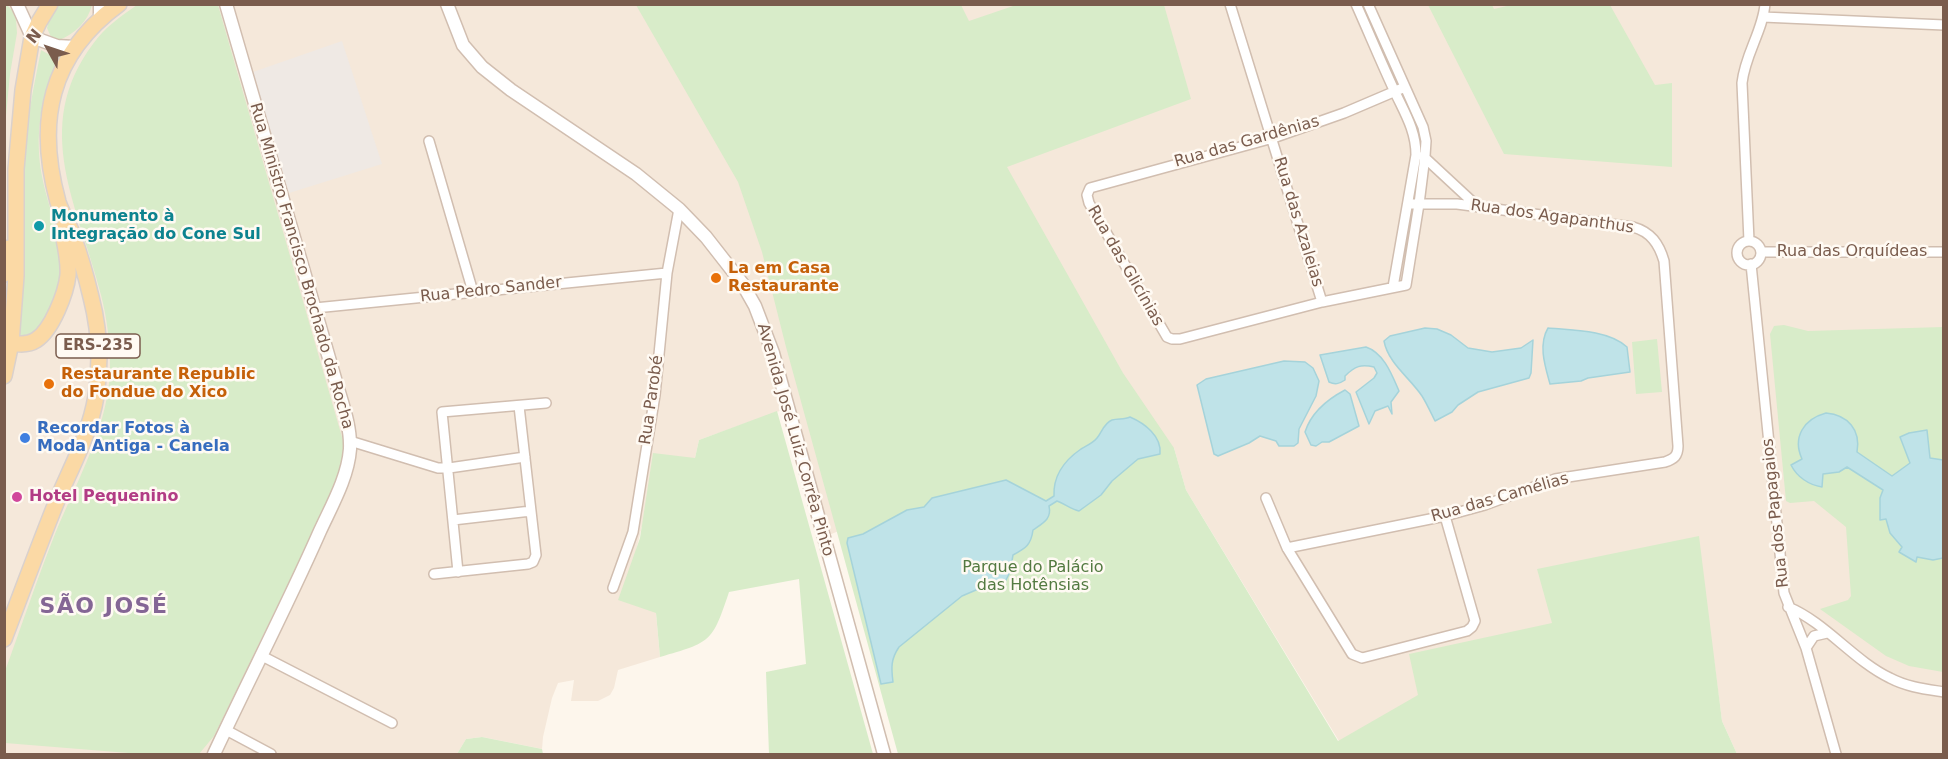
<!DOCTYPE html>
<html>
<head>
<meta charset="utf-8">
<style>
	body { margin:0 }
	#map { position:relative; width:1948px; height:759px; overflow:hidden; background:#fdf6ec; font-family:"DejaVu Sans",sans-serif }
	canvas { display:block }
	.frame { position:absolute; inset:0; border:6px solid #7a5c4d; pointer-events:none }
	.north { position:absolute; left:18px; top:18px; width:60px; height:60px; -webkit-text-stroke:4px #fffaf3; paint-order:stroke; rotate:310deg; font-size:16px; font-weight:700; line-height:24px; text-align:center; color:#7a5c4d }
	.north::after { content:''; display:block; margin:auto; width:21px; height:27px; background:#7a5c4d; clip-path:polygon(50% 0,100% 100%,50% 72%,0 100%) }
</style>
</head>
<body>
<div id="map">
<canvas width="1948" height="759"></canvas>
<div class="frame"></div>
<div class="north">N</div>
</div>
<script>
const c = document.querySelector('canvas').getContext('2d');
c.lineJoin = 'round';
function fillPath(path, color) { c.fillStyle = color; c.fill(path, 'evenodd'); }
function strokePath(path, color, width, dash) { c.strokeStyle = color; c.lineWidth = width; c.lineCap = dash ? 'butt' : 'round'; c.setLineDash(dash || []); c.stroke(path); }
function label(font, color, halo, rows, align = 'center') {
  c.font = font + ' "DejaVu Sans",sans-serif'; c.lineWidth = 5; c.setLineDash([]); c.textBaseline = 'middle'; c.strokeStyle = halo; c.fillStyle = color; for (const [text, x, y, turn = 0] of rows) {
    c.save(); c.translate(x, y); c.rotate((+turn || 0) * Math.PI / 180); c.textAlign = isNaN(turn) ? turn : align; if (halo) c.strokeText(text, 0, 0); c.fillText(text, 0, 0); c.restore();
  }
}
fillPath(new Path2D(`
	M4,5H1943V754H1737L1722,721L1714,660L1339,741L1186,490L1174,448L928,495L824,537L788,408L699,440L695,458L643,522L636,551L656,613L660,657L618,670L614,688L610,695L598,701H571L574,680L558,683L552,698L543,737L542,749L482,737L466,739L457,754H5Z`), '#f5e8da');
fillPath(new Path2D(`
	M342,41L382,164L289,193L253,72Z`), '#efe9e4');
fillPath(new Path2D(`
	M7,5L12,10L16,20L17,33L10,74L5,126L4,5Z
	M59,5H92C88,21 75,34 59,40L51,37L47,28L50,17Z
	M137,5H218L344,444L343,471L214,736L199,754H141L5,743C5,729 1,681 5,671C22,625 37,579 55,534C76,483 110,423 110,367C110,343 107,318 101,295C79,207 30,128 93,44C104,28 121,16 137,5Z
	M636,5H961L969,21L1016,5H1164L1191,99L1007,167L1123,373L1174,448L1186,490L1338,741L1418,695L1409,654L1552,623L1537,569L1699,536L1722,721L1737,754H898L786,347L762,252L738,182Z
	M1511,5H1610L1655,85L1672,83V167L1504,154L1428,5H1492L1494,9Z
	M41,50L50,55H60C45,87 37,118 39,153C42,208 75,245 53,303C48,315 40,328 30,337L18,339C25,279 20,219 24,159C26,123 34,86 41,50Z
	M1784,325L1808,331L1943,327V672L1909,666L1886,656L1820,609L1848,600L1851,596L1846,527L1814,501L1790,503L1786,501L1770,334L1774,326Z
	M1657,339L1662,392L1636,394L1632,342Z
	M777,411L873,754H769L766,672L806,664L799,579L729,592C712,643 711,642 660,657L656,613L618,600L640,538L653,453L695,458L699,440Z
	M482,737L542,749L543,754H457L466,739Z`), '#d8ecc9');
const water = new Path2D(`
	M1425,328L1437,329L1451,335L1468,348L1492,352L1521,348L1533,340L1531,373L1529,378L1478,392L1458,405L1452,412L1435,421C1431,413 1427,404 1422,396C1410,378 1388,363 1384,341L1390,336Z
	M1548,328C1572,330 1609,330 1627,347L1630,372L1588,378L1581,381L1550,384C1545,366 1538,345 1548,328Z
	M1366,347C1384,353 1392,375 1399,391L1391,402L1392,414L1388,406L1375,411L1369,424L1356,392L1374,378L1377,373L1374,367C1361,364 1355,366 1345,376V380C1339,384 1335,385 1329,382L1320,355Z
	M1284,361L1305,362L1313,368L1319,381L1316,396L1299,429L1298,443L1294,446H1279L1276,441L1260,436L1249,443L1218,456L1214,454L1197,385L1206,379Z
	M1345,390L1350,394L1359,426L1329,442H1322L1316,446L1311,445L1305,432C1311,413 1328,399 1345,390Z
	M1826,413C1848,415 1861,430 1857,452L1892,476L1910,463L1900,437L1909,433L1927,430L1930,458L1943,460V558L1933,560L1917,557L1916,562L1899,552L1902,547L1890,533L1886,519L1880,520V498L1883,490L1847,467L1839,472L1823,474L1822,487C1809,485 1797,477 1791,465L1802,459C1792,437 1804,419 1826,413Z
	M1130,417C1144,423 1162,436 1160,454L1138,459L1112,481L1101,495L1079,511C1071,509 1065,504 1057,501L1049,506C1052,519 1043,523 1033,530C1031,545 1026,548 1013,555L1010,572L1004,584L996,589L976,590L962,596L899,647C891,659 891,667 893,682L881,684L847,543L848,538L863,534L907,510L924,507L932,498L1006,480L1046,501L1054,496C1053,476 1065,460 1081,449C1086,446 1093,443 1097,438C1102,432 1104,423 1112,420C1118,418 1124,420 1130,417Z`);
fillPath(water, '#bfe3e8');
strokePath(water, '#a5d3da', 1.5);
const minor = new Path2D(`
	M1230,4L1322,302
	M1356,4C1369,33 1381,62 1394,90C1404,112 1416,130 1416,155L1393,287
	M1368,4L1423,127L1426,141L1425,156L1419,204L1406,285L1322,302L1180,339H1172L1167,337L1089,203L1087,195L1090,188L1273,138L1344,113L1405,87
	M1763,17L1944,25
	M429,141L473,292
	M1423,156L1478,207
	M1749,241L1742,83C1745,54 1763,31 1765,4
	M1737 253a12 12 0 1 1 24 0a12 12 0 1 1-24 0Z
	M1761,252H1944
	M1751,264L1784,593L1806,648L1836,754
	M315,308L667,273
	M350,441L438,468H449L525,457
	M1266,498L1287,548L1352,654L1362,658L1467,631L1472,627L1475,621L1445,516
	M453,520L531,511
	M1287,548L1445,516L1485,505L1555,479L1665,462C1674,459 1678,456 1678,446L1664,261C1659,244 1651,232 1633,227L1457,204H1408
	M458,572L442,412L546,403
	M434,574L528,564L533,562L536,555L519,406
	M613,588L633,532L655,395L667,273L679,209
	M1788,607C1825,622 1854,661 1890,678C1907,687 1925,689 1944,692
	M1806,648L1814,636L1827,633
	M262,656L392,723
	M226,730L271,754`);
const tertiary = new Path2D(`
	M17,4L32,37L57,46L74,47
	M100,4V18
	M447,4L463,45L482,67L511,90L636,174L679,209L706,237L742,283L755,306L773,353L884,754
	M214,754C249,679 287,606 320,531C332,505 348,477 350,449C351,426 342,403 336,382L226,4`);
const primary = new Path2D(`
	M4,274L9,248
	M4,341C14,344 27,346 36,340C52,330 66,293 68,275C69,260 65,244 62,229
	M4,376L11,343L16,276V169L23,90L32,37L39,22L50,4
	M4,639C21,594 38,548 56,503C71,467 90,434 96,396C101,364 99,328 91,297C86,276 80,255 73,236C69,224 62,214 58,202C36,122 49,55 119,4`);
strokePath(minor, '#d1beb0', 12);
strokePath(tertiary, '#d1beb0', 15);
strokePath(primary, '#dad1cd', 18);
strokePath(minor, '#fff', 9);
strokePath(tertiary, '#fff', 12);
strokePath(primary, '#fbd9a5', 15);
for (const [x, y, r, color] of [
	[39,226,6,"#0f9aa8"],
	[716,278,6,"#e8710a"],
	[49,384,6,"#e8710a"],
	[25,438,6,"#3f7fe0"],
	[17,497,6,"#d1479c"]
]) { const dot = new Path2D(); dot.arc(x, y, r, 0, 2 * Math.PI); c.fillStyle = color; c.fill(dot); strokePath(dot, '#fffaf3', 2); }
for (const [x, y, w] of [
	[98,346,84]
]) { const box = new Path2D(); box.roundRect(x - w / 2, y - 12, w, 24, 4.5); c.fillStyle = '#fffaf3'; c.fill(box); strokePath(box, '#7a5c4d', 1.5); }
label('bold 15px', '#7a5c4d', null, [
	["ERS-235",98,346]
]);
label('16px', '#7a5c4d', '#fffaf3', [
	["Rua das Gardênias",1247,142,-16],
	["Rua dos Agapanthus",1552,217,8],
	["Rua das Azaleias",1298,222,73],
	["Rua das Orquídeas",1852,252],
	["Rua Ministro Francisco Brochado da Rocha",301,266,74],
	["Rua das Glicínias",1125,266,60],
	["Rua Pedro Sander",491,290,-6],
	["Rua Parobé",652,400,-82],
	["Avenida José Luiz Corrêa Pinto",795,440,74],
	["Rua das Camélias",1500,498,-16],
	["Rua dos Papagaios",1776,513,-96]
]);
label('bold 16px', '#0d838f', '#fffaf3', [
	["Monumento à",51,217],
	["Integração do Cone Sul",51,235]
], 'left');
label('bold 16px', '#c56008', '#fffaf3', [
	["La em Casa",728,269],
	["Restaurante",728,287],
	["Restaurante Republic",61,375],
	["do Fondue do Xico",61,393]
], 'left');
label('bold 16px', '#366cbe', '#fffaf3', [
	["Recordar Fotos à",37,429],
	["Moda Antiga - Canela",37,447]
], 'left');
label('bold 16px', '#b23c85', '#fffaf3', [
	["Hotel Pequenino",29,497]
], 'left');
label('16px', '#537a41', '#fffaf3', [
	["Parque do Palácio",1033,568],
	["das Hotênsias",1033,586]
]);
c.letterSpacing = '1.5px';
label('bold 22px', '#846695', '#fffaf3', [
	["SÃO JOSÉ",104,607]
]);
c.letterSpacing = '0px';
</script>
</body>
</html>
